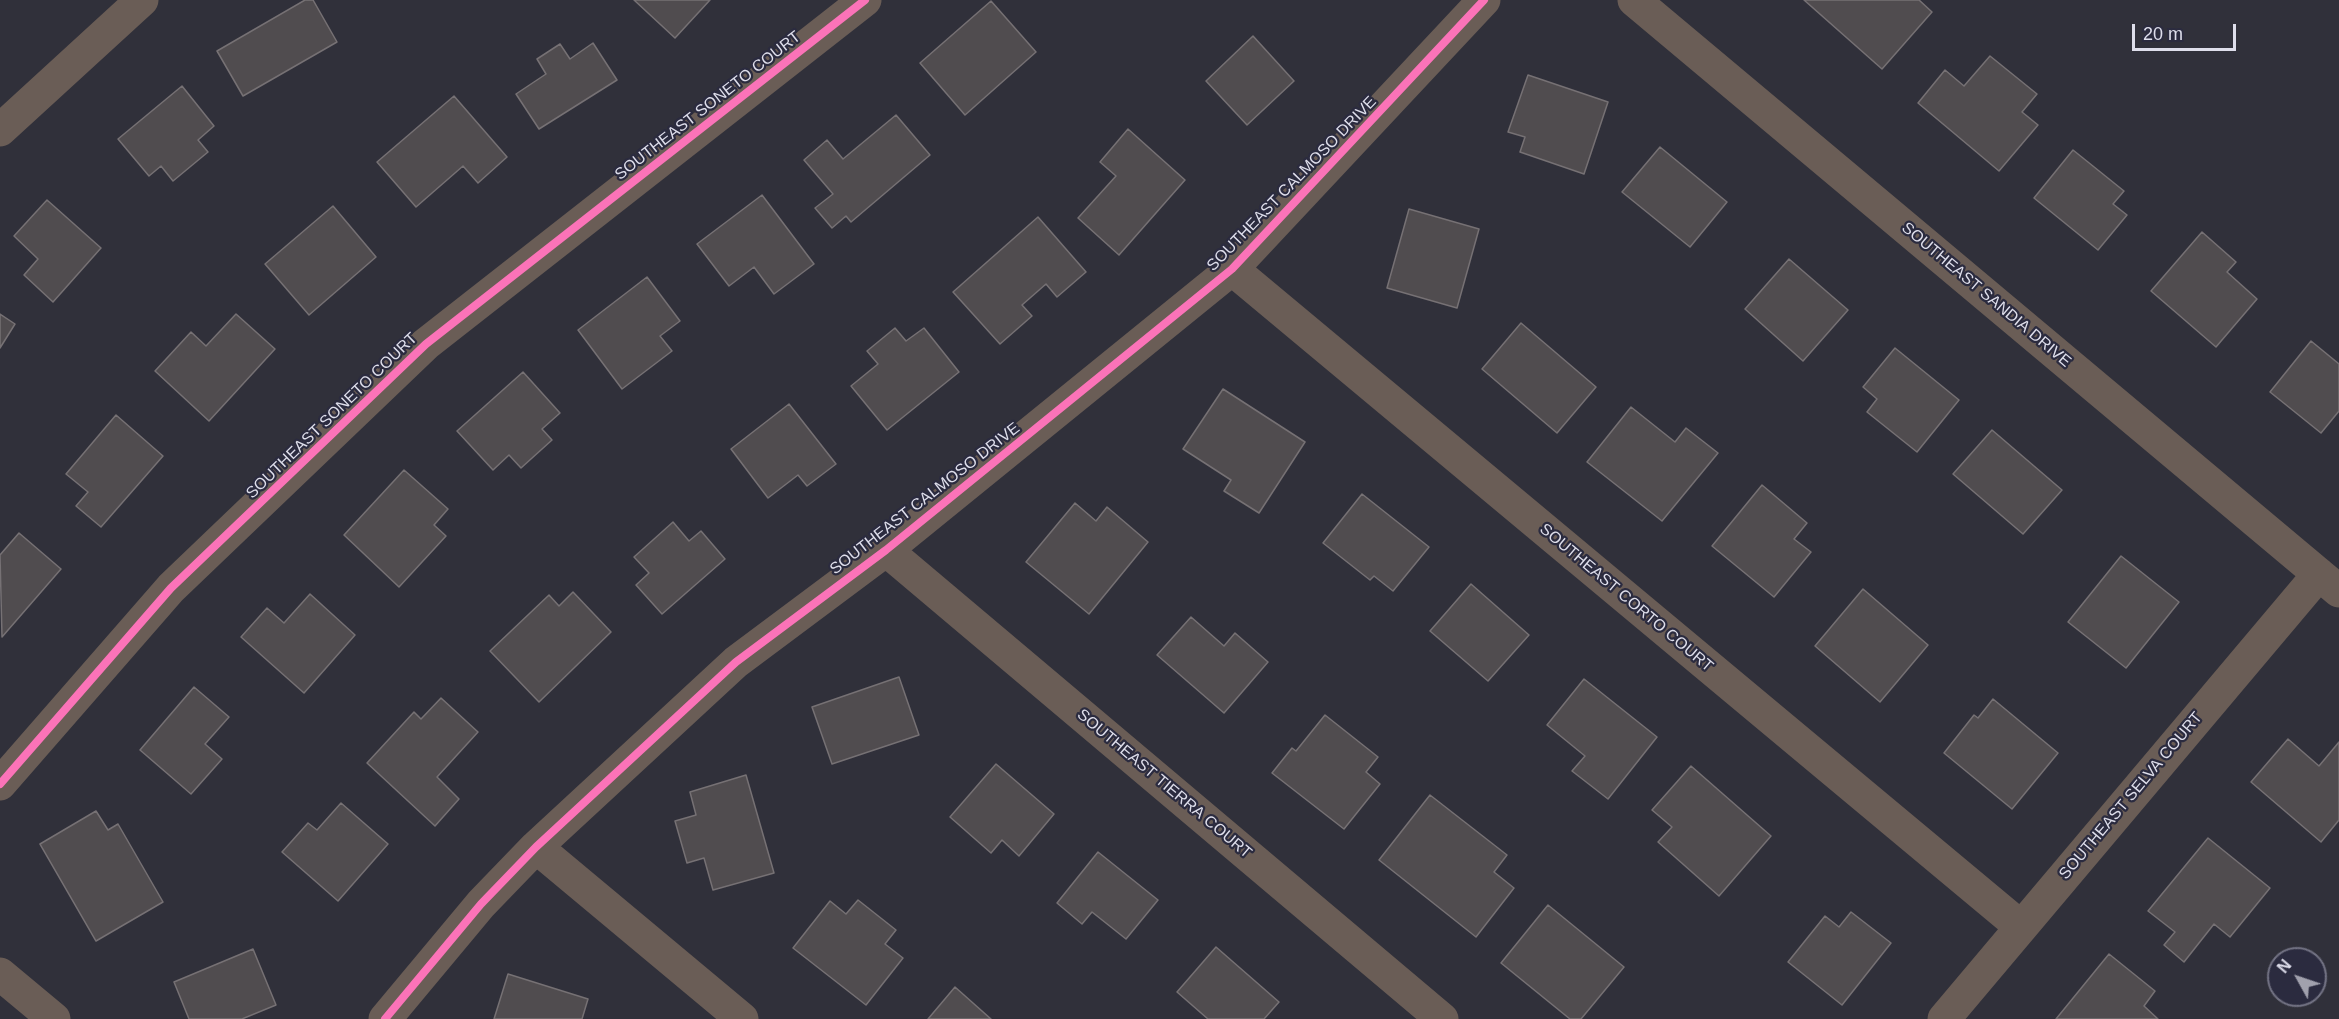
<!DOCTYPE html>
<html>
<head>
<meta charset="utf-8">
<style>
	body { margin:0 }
	#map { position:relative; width:2339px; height:1019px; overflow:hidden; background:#30303a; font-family:Helvetica,sans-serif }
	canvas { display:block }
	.north { position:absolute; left:2267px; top:947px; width:60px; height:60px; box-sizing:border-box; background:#2b2b3f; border:2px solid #737384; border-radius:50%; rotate:310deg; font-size:16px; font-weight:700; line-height:24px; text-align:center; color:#dedeeb }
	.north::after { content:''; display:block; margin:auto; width:21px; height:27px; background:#a1a1ad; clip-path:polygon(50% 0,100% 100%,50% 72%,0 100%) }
	.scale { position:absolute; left:2132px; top:24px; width:104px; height:27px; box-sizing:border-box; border:3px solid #dedeeb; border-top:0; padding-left:8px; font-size:18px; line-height:21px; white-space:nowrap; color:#dedeeb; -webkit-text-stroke:4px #2b2b3f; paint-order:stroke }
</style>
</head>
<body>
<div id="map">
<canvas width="2339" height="1019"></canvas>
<div class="north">N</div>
<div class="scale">20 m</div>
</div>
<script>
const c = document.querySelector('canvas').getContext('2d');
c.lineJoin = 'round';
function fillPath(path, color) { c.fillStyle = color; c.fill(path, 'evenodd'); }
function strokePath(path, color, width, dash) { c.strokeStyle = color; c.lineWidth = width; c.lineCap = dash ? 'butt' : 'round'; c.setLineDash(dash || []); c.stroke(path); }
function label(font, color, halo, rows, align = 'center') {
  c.font = font + ' Helvetica,sans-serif'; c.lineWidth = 4.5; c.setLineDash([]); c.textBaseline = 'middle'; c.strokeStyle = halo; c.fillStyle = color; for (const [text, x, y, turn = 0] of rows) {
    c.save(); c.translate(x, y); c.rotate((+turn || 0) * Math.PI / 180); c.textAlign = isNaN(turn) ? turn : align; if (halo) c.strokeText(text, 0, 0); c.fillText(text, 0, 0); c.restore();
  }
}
const building = new Path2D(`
	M305,0H313L337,42L243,96L217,51Z
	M634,0H710L675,38Z
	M1804,0H1919L1932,12L1882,69Z
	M991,1L1036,52L965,115L920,63Z
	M1253,36L1294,81L1247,125L1206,81Z
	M593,43L617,80L539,129L516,94L546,74L537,59L560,44L570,59Z
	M1990,56L2037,94L2022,112L2038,125L1999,171L1918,103L1945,70L1964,86Z
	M1528,75L1608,102L1584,174L1520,152L1525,137L1508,132Z
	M182,86L214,126L198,140L208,152L173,181L161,166L149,176L118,139Z
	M454,96L507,157L478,183L463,166L416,207L377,162Z
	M896,115L930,155L851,222L846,216L832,228L815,208L833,194L804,160L827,140L843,159Z
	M1128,129L1185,180L1119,255L1078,218L1116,176L1100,162Z
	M1660,147L1727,202L1690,247L1622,192Z
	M2073,150L2124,191L2113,204L2127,215L2098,250L2034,198Z
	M762,195L814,264L774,294L754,267L729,286L697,244Z
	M47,200L101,248L53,302L24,275L38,259L14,236Z
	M333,206L376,257L309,315L265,264Z
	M1409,209L1479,229L1457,308L1387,288Z
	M1038,217L1086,272L1057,297L1046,284L1022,305L1032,316L1000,344L953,292Z
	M2202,232L2236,262L2227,272L2257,299L2216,347L2151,291Z
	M1789,259L1848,310L1803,361L1745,309Z
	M647,277L680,321L660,336L672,351L622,389L578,330Z
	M0,314L15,324L0,348Z
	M236,314L275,349L209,421L155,371L191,332L206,346Z
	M1521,323L1596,387L1557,433L1482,369Z
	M895,328L906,341L924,328L959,372L887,430L851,386L878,364L867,351Z
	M2311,341L2339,364V411L2321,433L2270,392Z
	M1895,348L1959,400L1917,452L1867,412L1877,399L1863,387Z
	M523,372L560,413L542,429L552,440L521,468L509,455L493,470L457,431Z
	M1223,389L1305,442L1259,513L1224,491L1231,480L1183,449Z
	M789,404L836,464L807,486L798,475L768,498L731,449Z
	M1631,407L1675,442L1686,428L1718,453L1662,521L1587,462Z
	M116,415L163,456L101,527L76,506L88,492L66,474Z
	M1992,430L2062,490L2023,534L1953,474Z
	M404,470L448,509L434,525L446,536L399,587L344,535Z
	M1762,485L1807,523L1794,539L1811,552L1774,597L1712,546Z
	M1362,494L1429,547L1393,591L1374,576L1370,580L1323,543Z
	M1075,503L1096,521L1107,507L1148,542L1089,614L1026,562Z
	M673,522L689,541L701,531L725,559L662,614L636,585L649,573L634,557Z
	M19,533L61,569L2,637L0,555Z
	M2121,556L2179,602L2126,668L2068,622Z
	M1471,584L1529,635L1488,681L1430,631Z
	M1863,589L1928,645L1880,702L1815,646Z
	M573,592L611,632L539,702L490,651L549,595L559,606Z
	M310,594L355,635L304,693L241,637L267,608L284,623Z
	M1191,617L1224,646L1235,633L1268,662L1224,713L1157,655Z
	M899,677L919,735L832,764L812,707Z
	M1584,679L1657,737L1608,799L1572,771L1585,756L1547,725Z
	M194,687L229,717L205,744L222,759L191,794L140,750Z
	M441,698L478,732L437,777L459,799L435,826L367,763L414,712L421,719Z
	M1993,699L2058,753L2012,809L1944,753L1974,715L1978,718Z
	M1325,715L1378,757L1366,772L1380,784L1344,829L1272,773L1292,748L1296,751Z
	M2288,739L2319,766L2339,742V820L2321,842L2251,782Z
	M996,764L1054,814L1019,856L1002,840L991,853L950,817Z
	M1691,766L1771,836L1719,896L1658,842L1672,827L1652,810Z
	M746,775L774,873L713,890L704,858L687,863L675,821L696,815L690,792Z
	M1430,795L1507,855L1494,872L1514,888L1476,937L1379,860Z
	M341,803L388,844L338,901L282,852L308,823L317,830Z
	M96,811L108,830L118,824L163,902L96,941L40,844Z
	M2208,838L2270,888L2230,937L2214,924L2184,962L2164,945L2175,932L2148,911Z
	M1098,852L1158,900L1126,939L1092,912L1082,924L1057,903Z
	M858,900L896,930L885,944L903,958L866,1005L793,948L830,901L846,914Z
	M1548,905L1624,967L1581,1019H1570L1501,963Z
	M1851,912L1891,943L1842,1005L1788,962L1825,916L1839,927Z
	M1216,947L1279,1002L1264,1019H1208L1177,992Z
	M253,949L276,1005L242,1019H189L174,982Z
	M2109,954L2155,991L2144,1006L2158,1019H2056Z
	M508,974L588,999L582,1019H494Z
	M955,987L991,1019H928Z`);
fillPath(building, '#504c4f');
strokePath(building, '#767174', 1.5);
strokePath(new Path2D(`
	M1634,0L2339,591
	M0,130L142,0
	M1232,269L2021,927
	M886,550L1442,1019
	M0,784L171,588L426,344L865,0
	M536,847L742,1019
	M0,974L54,1019
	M385,1019L481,904L536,847L736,662L886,550L1232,269L1484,0
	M1944,1019L2319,574`), '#6a5d56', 33);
strokePath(new Path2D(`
	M0,784L171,588L426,344L865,0
	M385,1019L481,904L536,847L736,662L886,550L1232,269L1484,0`), '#fb73b8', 8);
label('16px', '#dedeeb', '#2b2b3f', [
	["SOUTHEAST SONETO COURT",708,106,-38],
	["SOUTHEAST CALMOSO DRIVE",1292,184,-46],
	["SOUTHEAST SANDIA DRIVE",1986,295,40],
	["SOUTHEAST SONETO COURT",332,416,-44],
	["SOUTHEAST CALMOSO DRIVE",925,499,-38],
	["SOUTHEAST CORTO COURT",1626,598,40],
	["SOUTHEAST TIERRA COURT",1164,784,40],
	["SOUTHEAST SELVA COURT",2131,796,-50]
]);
</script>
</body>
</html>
